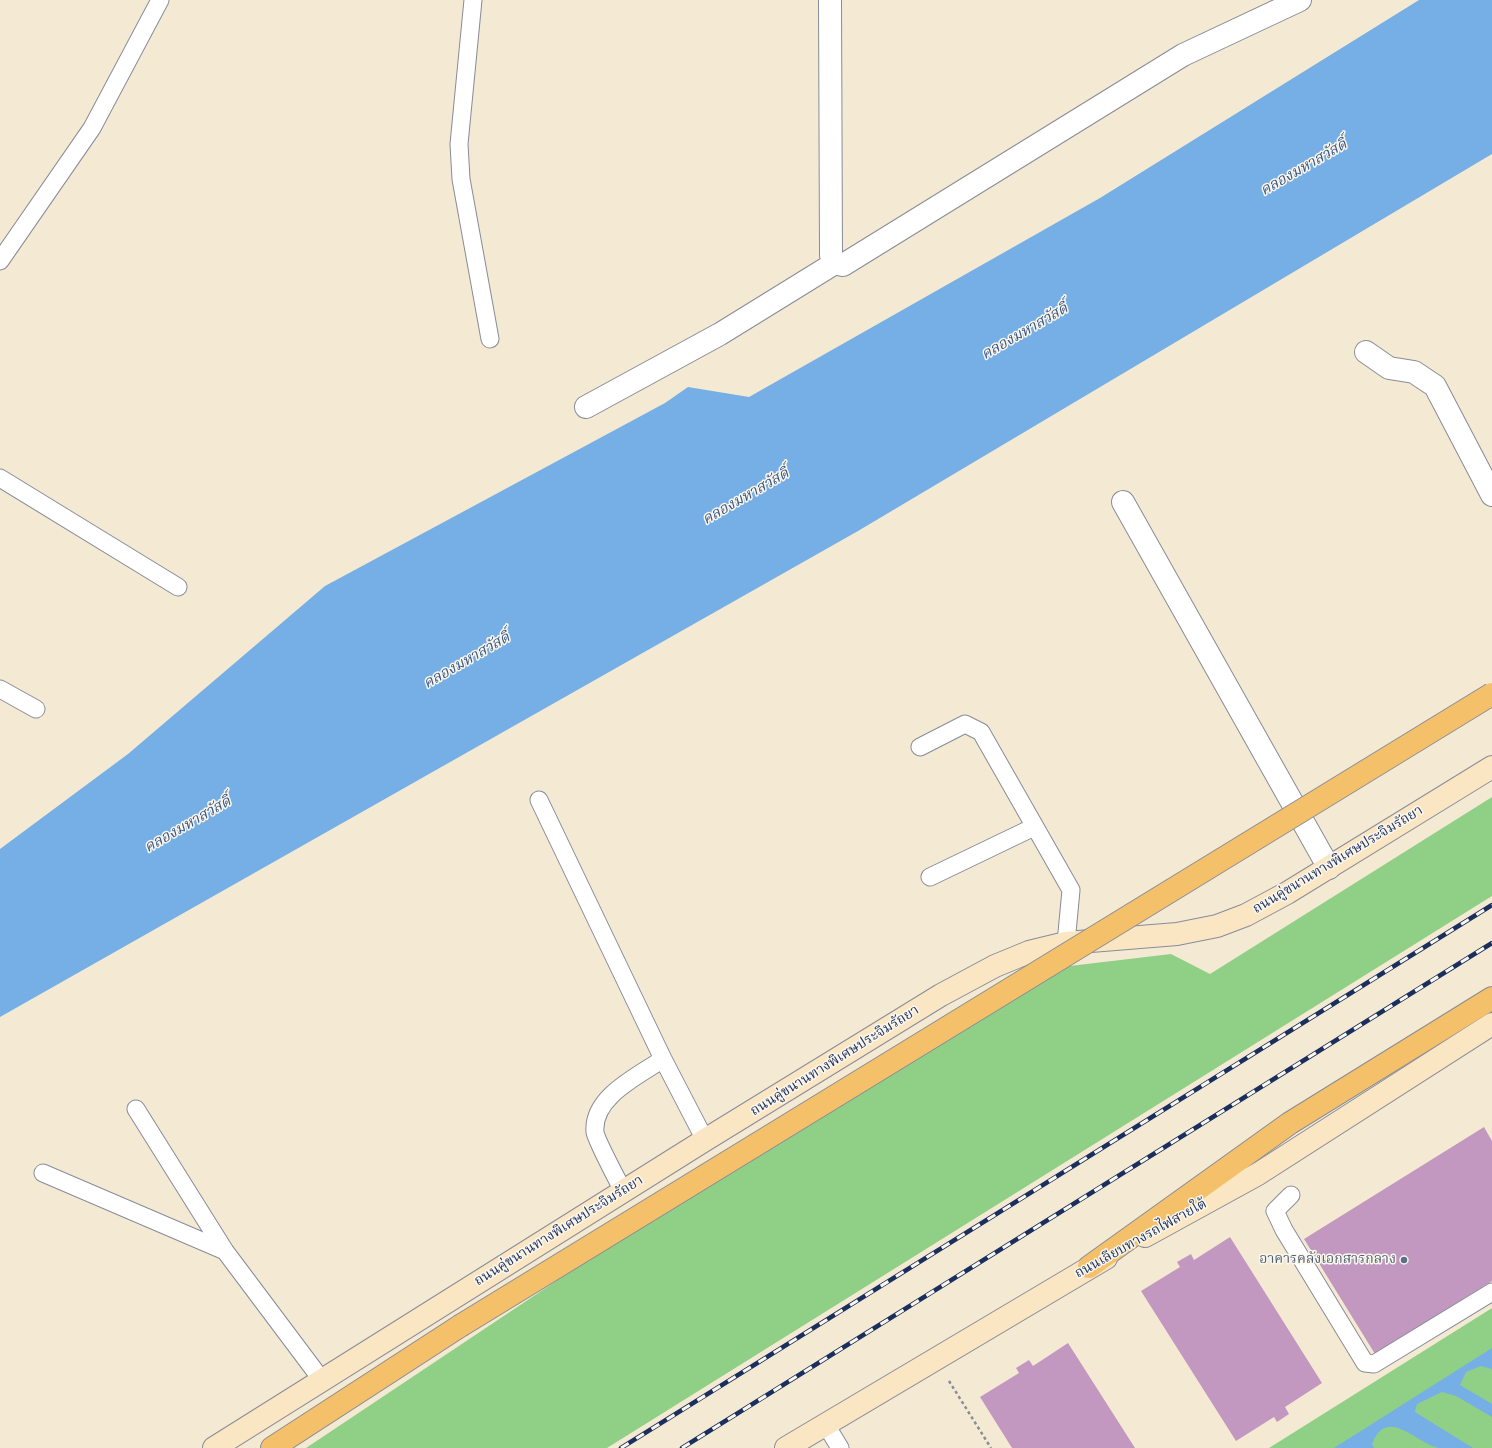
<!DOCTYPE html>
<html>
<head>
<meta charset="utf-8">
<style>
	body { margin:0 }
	canvas { display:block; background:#f4ead3 }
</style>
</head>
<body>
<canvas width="1492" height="1448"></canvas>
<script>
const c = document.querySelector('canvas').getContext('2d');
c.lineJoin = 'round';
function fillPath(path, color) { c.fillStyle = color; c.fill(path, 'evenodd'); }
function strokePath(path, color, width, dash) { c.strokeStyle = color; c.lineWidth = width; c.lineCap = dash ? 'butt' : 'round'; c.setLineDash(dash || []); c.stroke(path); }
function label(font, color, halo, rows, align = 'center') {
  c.font = font + ' "IM FELL Great Primer","Noto Serif Thai",serif'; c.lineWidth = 3; c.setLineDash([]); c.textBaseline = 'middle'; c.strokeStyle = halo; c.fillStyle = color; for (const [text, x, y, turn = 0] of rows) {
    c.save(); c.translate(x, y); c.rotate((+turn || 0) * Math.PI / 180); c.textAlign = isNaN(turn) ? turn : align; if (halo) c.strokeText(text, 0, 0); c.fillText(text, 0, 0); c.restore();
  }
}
fillPath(new Path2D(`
	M1492,797V896L607,1448H306L1019,972L1171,954L1210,974Z
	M1492,1308V1448H1269Z`), '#90d086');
fillPath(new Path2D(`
	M1419,0H1492V154L858,531L0,1017V849L128,754L325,586L665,403L688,387L749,397L1100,198Z
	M1492,1348V1369L1481,1366L1466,1372L1460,1385L1492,1404V1417L1456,1396L1442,1392L1417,1404L1415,1412L1473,1448C1462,1448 1450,1448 1439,1448C1416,1444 1387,1405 1372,1444L1374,1448H1334Z`), '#75afe5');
fillPath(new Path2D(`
	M1484,1127L1492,1141V1281L1375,1354L1304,1239Z
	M1230,1237L1322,1383L1285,1407L1289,1414L1277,1422L1274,1417L1236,1441L1141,1291L1180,1267L1177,1262L1191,1254L1194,1260Z
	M1068,1343L1135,1448H1012L980,1397L1019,1373L1016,1368L1029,1360L1033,1366Z`), '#c398c0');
const lane = new Path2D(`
	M473,0L459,144L461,179L490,339
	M0,261L92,128L160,0
	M0,478L178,587
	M0,689L36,709
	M920,747L965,724L981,732L1071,890L1066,943
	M539,800L663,1059L705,1140
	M930,877L1034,827
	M136,1109L225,1251L321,1379
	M43,1173L225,1251
	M623,1191C618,1181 596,1140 595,1132C592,1097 638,1076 663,1059
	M1291,1195L1275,1211L1284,1230L1365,1363L1374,1364L1492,1292
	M826,1425L840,1448`);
const street = new Path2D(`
	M830,0L831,255L835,263L843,265L1183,55L1300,0
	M1366,352L1389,368L1414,372L1435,386L1492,495
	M586,407L720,334L835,263
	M1123,502L1329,868`);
const secondary = new Path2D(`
	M1145,1236L1258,1174L1492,1024
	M214,1448L705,1140L941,995L995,966L1029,952L1066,943L1177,934L1217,926L1246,915L1287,893L1492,767
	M786,1448L1106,1258`);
const highway = new Path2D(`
	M1089,1267L1290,1123L1492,998
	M272,1448L460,1326`);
strokePath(lane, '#888c98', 19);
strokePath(street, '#888c98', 24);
strokePath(secondary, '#888c98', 24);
strokePath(highway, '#888c98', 24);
strokePath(new Path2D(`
	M949,1381L991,1448`), '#888c98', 2.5, [3, 3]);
strokePath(lane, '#fff', 17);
strokePath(street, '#fff', 22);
strokePath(secondary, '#fbe6c3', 22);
strokePath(highway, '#f4c16a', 22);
const rail = new Path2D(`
	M621,1448L1492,905
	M682,1448L1492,943`);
strokePath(rail, '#1b2f5e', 4.5);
strokePath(rail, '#fbf7ec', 3, [9]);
const highwayBridge = new Path2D(`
	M460,1326L1492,694`);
strokePath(highwayBridge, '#888c98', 24, []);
strokePath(highwayBridge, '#f4c16a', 22);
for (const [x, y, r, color] of [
	[1404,1260,4,"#5c6f8a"]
]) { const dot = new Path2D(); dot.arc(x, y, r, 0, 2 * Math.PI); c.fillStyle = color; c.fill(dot); strokePath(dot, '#fbf7ec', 1.5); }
label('14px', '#1b2f5e', '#fbf7ec', [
	["ถนนคู่ขนานทางพิเศษประจิมรัถยา",1338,860,-31],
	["ถนนคู่ขนานทางพิเศษประจิมรัถยา",835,1061,-32],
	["ถนนคู่ขนานทางพิเศษประจิมรัถยา",559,1231,-32],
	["ถนนเลียบทางรถไฟสายใต้",1141,1239,-29]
]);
label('14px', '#4e5e75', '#fbf7ec', [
	["อาคารคลังเอกสารกลาง",1396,1260]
], 'right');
label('italic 15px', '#365586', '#fbf7ec', [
	["คลองมหาสวัสดิ์",1304,168,-30],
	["คลองมหาสวัสดิ์",1025,332,-30],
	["คลองมหาสวัสดิ์",746,497,-30],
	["คลองมหาสวัสดิ์",467,661,-30],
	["คลองมหาสวัสดิ์",188,825,-30]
]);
</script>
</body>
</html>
